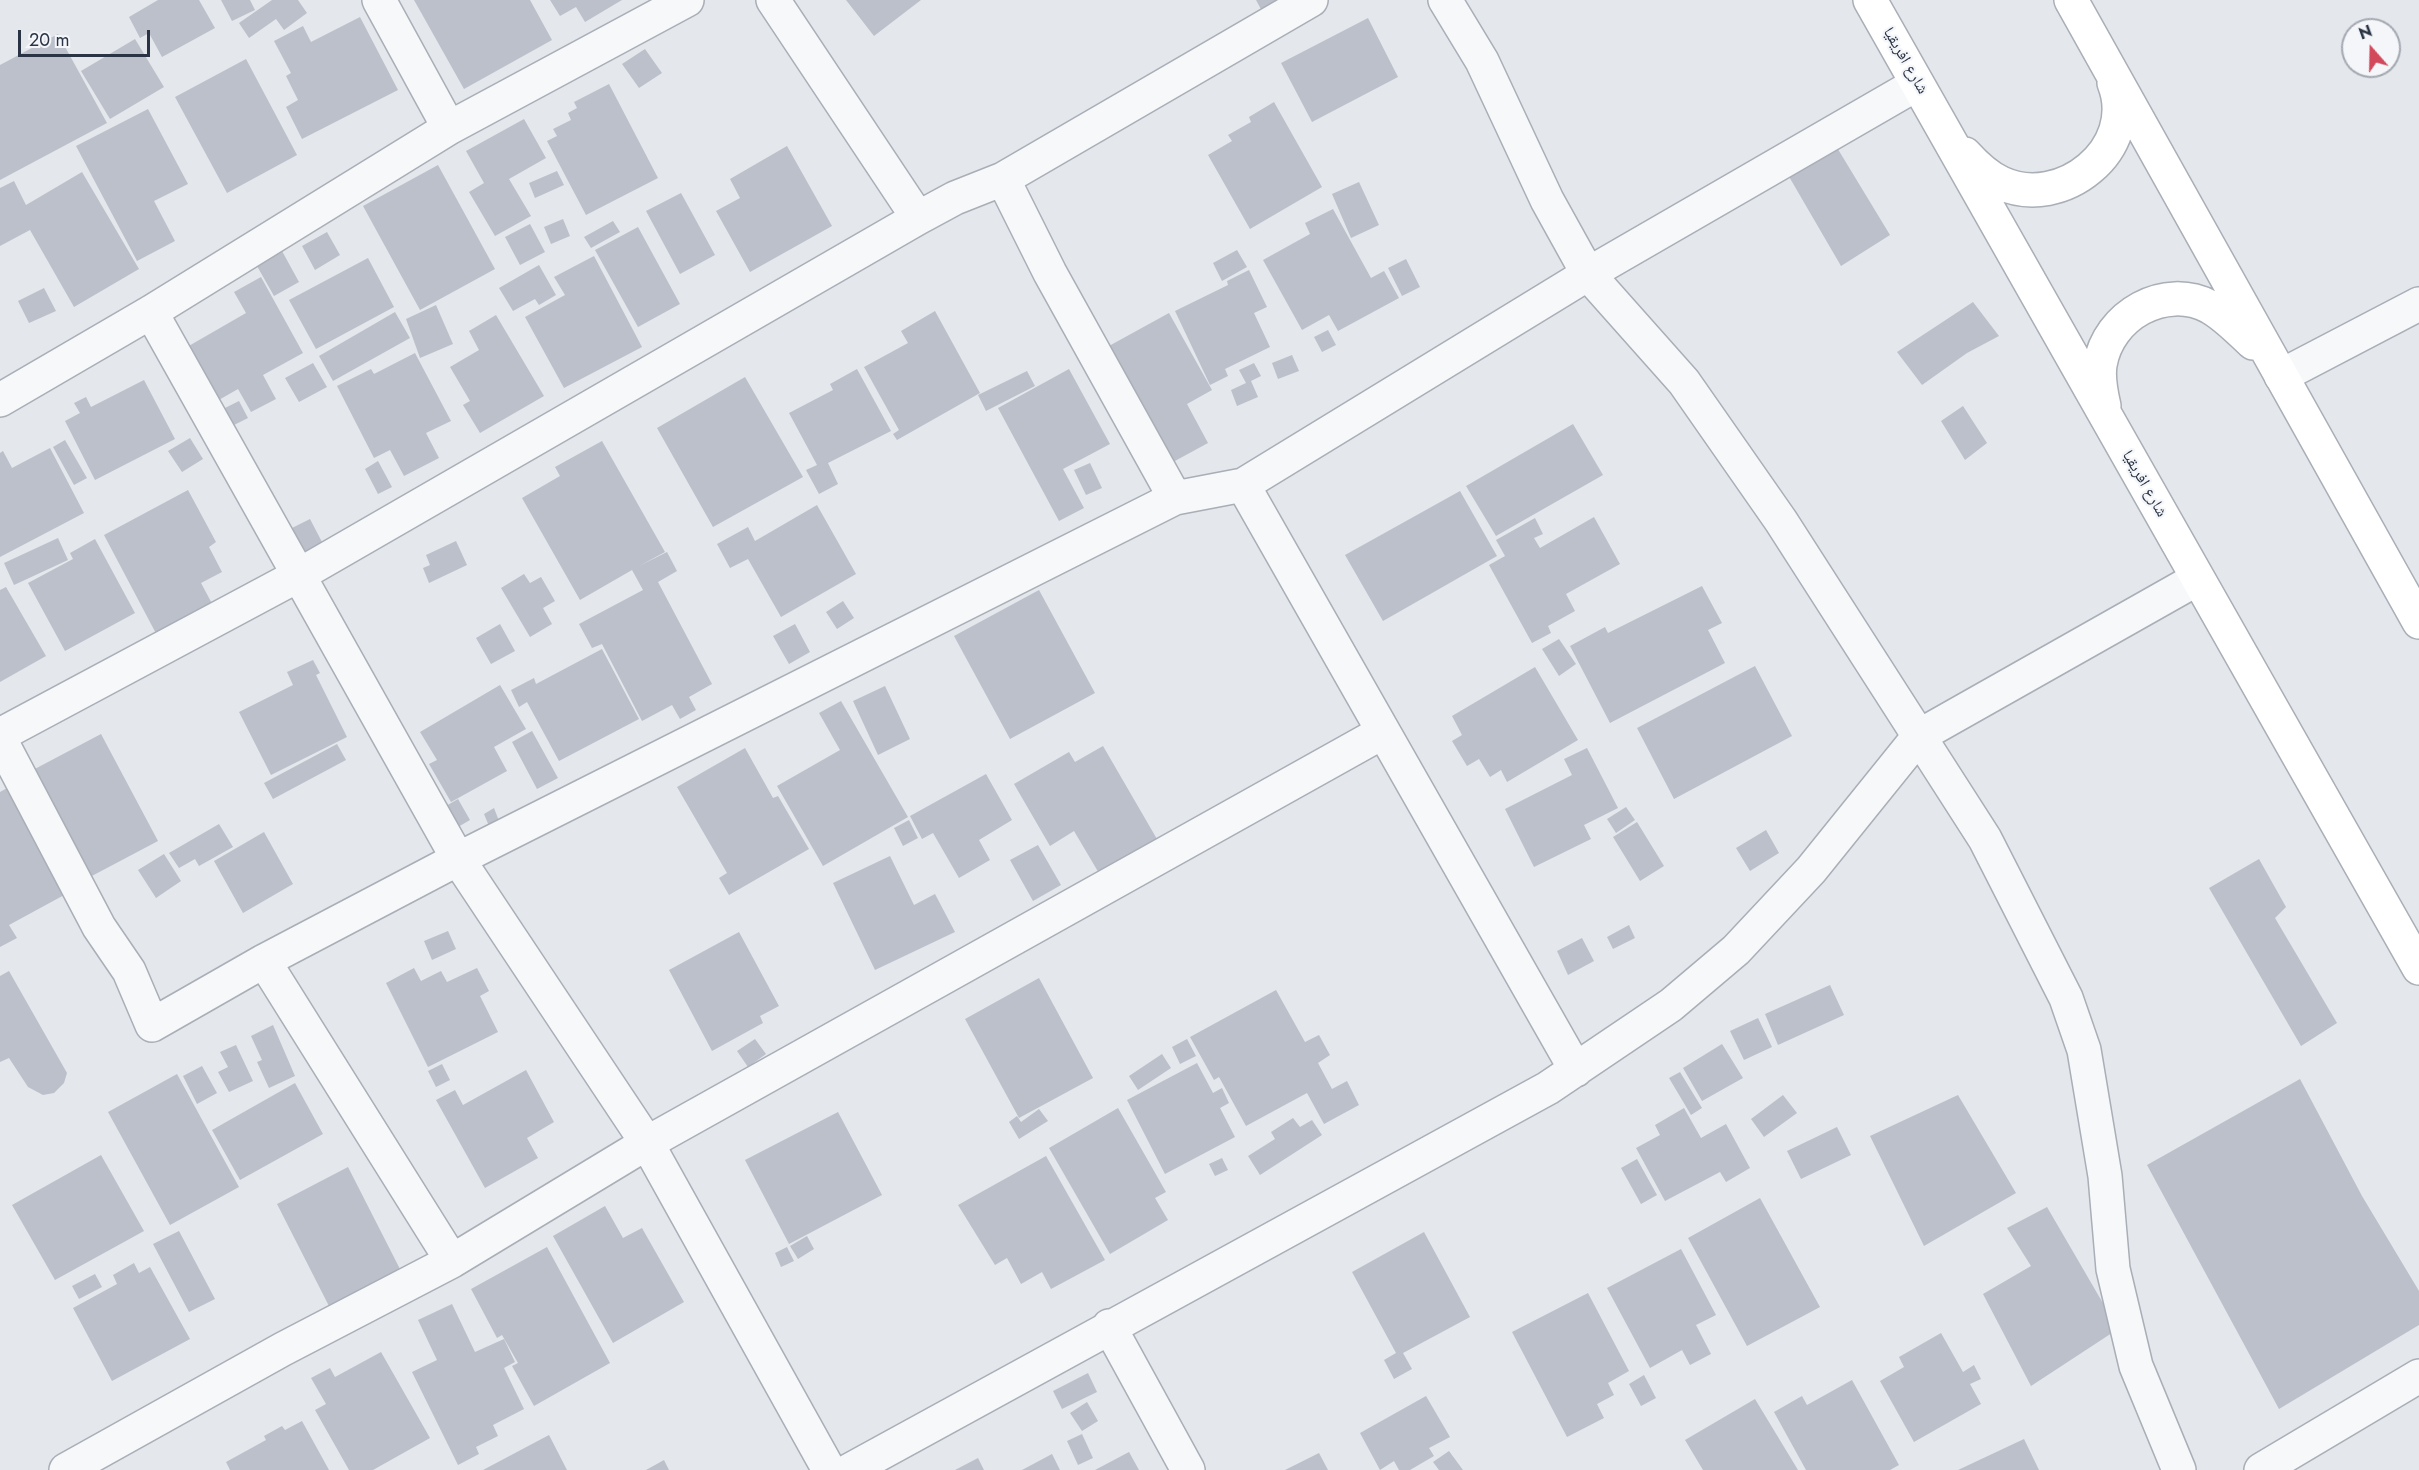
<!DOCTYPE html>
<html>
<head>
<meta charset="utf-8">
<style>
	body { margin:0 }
	#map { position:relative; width:2419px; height:1470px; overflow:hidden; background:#e4e7ec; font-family:Jost,sans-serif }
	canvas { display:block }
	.north { position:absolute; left:2341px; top:18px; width:60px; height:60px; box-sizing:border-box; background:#f4f6f9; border:2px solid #a4a8b1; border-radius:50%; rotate:340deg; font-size:16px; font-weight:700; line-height:24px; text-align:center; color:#2b3445 }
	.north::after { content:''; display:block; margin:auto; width:21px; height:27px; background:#d1495b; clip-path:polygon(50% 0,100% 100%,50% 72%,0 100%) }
	.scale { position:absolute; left:18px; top:30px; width:132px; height:27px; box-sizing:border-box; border:3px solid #2b3445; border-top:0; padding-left:8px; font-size:18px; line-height:21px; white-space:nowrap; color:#2b3445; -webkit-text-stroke:4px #f4f6f9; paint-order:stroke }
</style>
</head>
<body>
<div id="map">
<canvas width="2419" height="1470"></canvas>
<div class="north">N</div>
<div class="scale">20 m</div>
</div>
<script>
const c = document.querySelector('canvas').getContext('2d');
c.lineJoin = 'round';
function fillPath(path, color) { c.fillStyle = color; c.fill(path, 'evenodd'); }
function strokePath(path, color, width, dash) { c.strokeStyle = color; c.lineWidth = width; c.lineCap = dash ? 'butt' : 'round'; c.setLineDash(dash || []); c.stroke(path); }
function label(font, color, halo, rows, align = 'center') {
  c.font = font + ' Jost,"Noto Naskh Arabic",sans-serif'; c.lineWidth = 4.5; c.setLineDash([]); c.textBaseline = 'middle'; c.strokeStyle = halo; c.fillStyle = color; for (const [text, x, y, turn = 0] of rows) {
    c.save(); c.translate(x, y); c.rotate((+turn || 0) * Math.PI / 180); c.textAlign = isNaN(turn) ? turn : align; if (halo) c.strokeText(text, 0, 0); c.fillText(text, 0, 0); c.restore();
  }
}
fillPath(new Path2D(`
	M158,0H199L215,28L162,57L149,33L140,38L129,17Z
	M221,0H250L255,10L232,21Z
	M272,0H298L307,13L284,30L276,19L249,38L239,23Z
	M414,0H530L552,40L464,89Z
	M550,0H622L585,22L576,7L560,16Z
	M846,0H921L874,36Z
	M1256,0H1287L1263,13Z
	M360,17L398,90L302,139L286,107L298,100L286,76L291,73L274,41L303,26L311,42Z
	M1368,18L1398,77L1312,122L1281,63Z
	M58,34L107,123L0,180V65Z
	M135,39L164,87L110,119L81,71Z
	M645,49L662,73L639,88L622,64Z
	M246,59L297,155L227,193L175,97Z
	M609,84L658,178L586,215L547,141L557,136L553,129L571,120L568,113L577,108L574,102Z
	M1274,102L1322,187L1250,229L1208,155L1232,141L1228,135L1251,122L1249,117Z
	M148,109L188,184L154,201L175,241L137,261L76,146Z
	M524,119L546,158L509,179L531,216L495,236L469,192L484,183L466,151Z
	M1833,141L1890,235L1841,266L1784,168Z
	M787,146L832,226L750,272L716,211L740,198L730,179Z
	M438,165L495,269L420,310L363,206Z
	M557,171L564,185L535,198L529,183Z
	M82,172L139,269L74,307L30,230L0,246V188L14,181L26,205Z
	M1359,182L1379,225L1351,238L1332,194Z
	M681,193L715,255L680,274L646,211Z
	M1333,209L1371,278L1384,271L1399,298L1338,331L1329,315L1302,330L1263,260L1310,234L1305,223Z
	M563,219L570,236L551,244L544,227Z
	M613,221L620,232L591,248L584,237Z
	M530,224L545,252L520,265L505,237Z
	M638,227L680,304L638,327L595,250Z
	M327,232L340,255L315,270L302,246Z
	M1237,250L1247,267L1222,281L1213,263Z
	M282,251L299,282L274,296L257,266Z
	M594,256L642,347L564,388L525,317L565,295L554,277Z
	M368,258L394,307L316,349L289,300Z
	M1406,259L1420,287L1402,296L1388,268Z
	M539,265L556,295L539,305L535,299L513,311L499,288Z
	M1249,270L1267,307L1254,313L1270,347L1225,369L1228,376L1210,385L1175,311L1228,285L1227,281Z
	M261,277L303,353L263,375L276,399L251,412L238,389L217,401L187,347L246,313L234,292Z
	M44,288L56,311L29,323L18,301Z
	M1973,302L1999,336L1967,353L1922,385L1897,352Z
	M436,305L453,344L420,358L406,319Z
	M935,311L980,393L897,440L893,434L899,430L864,367L908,343L901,331Z
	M395,312L410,338L333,381L319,356Z
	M1169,313L1212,390L1187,404L1208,443L1162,468L1098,352Z
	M496,315L544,396L480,433L463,405L470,401L450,367L479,350L469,331Z
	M1328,330L1336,345L1322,352L1314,337Z
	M415,353L451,421L426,433L439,458L404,476L390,450L374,458L337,386L371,369L374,374Z
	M1292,355L1299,371L1278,379L1272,363Z
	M313,363L327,387L299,402L285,378Z
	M1254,363L1261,376L1251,381L1258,397L1237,406L1231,390L1246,383L1239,370Z
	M857,369L891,431L828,463L838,484L819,494L806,470L817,465L789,413L833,390L830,384Z
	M1069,369L1110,444L1063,469L1084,508L1059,521L998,408Z
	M1027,371L1035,386L986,411L978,395Z
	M745,377L803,477L713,527L657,428Z
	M144,380L175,439L95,480L65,421L80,413L74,403L86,397L91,407Z
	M239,401L248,418L230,427L221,410Z
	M1963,406L1987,443L1965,460L1941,421Z
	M1573,424L1603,475L1496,536L1466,486Z
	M190,438L203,459L182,472L168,451Z
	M65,440L87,478L74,485L53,447Z
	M602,441L665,552L639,566L667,552L677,571L658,582L712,684L689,697L696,710L680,719L672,705L642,721L602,644L592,648L579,624L643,590L632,570L580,600L522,498L560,476L555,467Z
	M50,448L84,513L0,557V453L3,451L12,468Z
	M378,461L392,487L378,494L365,469Z
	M1090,463L1102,488L1086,495L1074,470Z
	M188,490L216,542L209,547L222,572L201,583L216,611L160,641L104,535Z
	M1460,491L1497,556L1383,621L1345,555Z
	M817,505L856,574L781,617L748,559L730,568L717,544L748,527L755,541Z
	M1594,517L1620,564L1566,594L1575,611L1548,626L1551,633L1532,643L1489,565L1505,556L1496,540L1535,518L1543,534L1534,538L1540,548Z
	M310,519L322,542L299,555L286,531Z
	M58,538L68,560L14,585L4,563Z
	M95,539L135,613L65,651L28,583L73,559L70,553Z
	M456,541L467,565L429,583L423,568L430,565L426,555Z
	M524,574L530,583L541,577L555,601L543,608L552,624L530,637L501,588Z
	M1702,586L1722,623L1708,630L1725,663L1610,723L1570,646L1605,627L1608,633Z
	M6,587L46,656L0,682V590Z
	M1039,590L1095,693L1010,739L954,636Z
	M843,601L854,618L837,629L826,612Z
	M500,624L515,651L491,664L476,638Z
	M795,624L810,652L789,664L773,636Z
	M1559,639L1576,664L1559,676L1542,649Z
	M602,649L639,719L559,761L527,702L519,707L511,690L534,678L536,684Z
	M313,660L320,673L316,675L347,737L271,775L239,712L293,685L287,672Z
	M1755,666L1792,736L1674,799L1637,728Z
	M1535,667L1578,740L1507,782L1501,770L1490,777L1479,759L1467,766L1452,741L1462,735L1452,716Z
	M500,685L526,729L494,747L507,771L451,802L429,764L437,760L420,732Z
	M885,686L910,739L878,755L853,701Z
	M841,701L908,817L823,866L777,786L840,750L819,713Z
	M532,731L558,778L537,789L512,742Z
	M101,734L158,841L88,878L31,771Z
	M337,744L346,760L273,799L264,783Z
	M1103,746L1161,846L1103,880L1074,831L1050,846L1014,784L1069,752L1075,762Z
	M745,748L773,798L778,796L809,849L729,895L719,878L727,873L677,787Z
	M1587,748L1618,808L1584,825L1591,839L1534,867L1505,809L1572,775L1564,759Z
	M986,774L1012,820L979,840L990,860L959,878L933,833L922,839L910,816Z
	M9,787L66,894L9,925L17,938L0,947V792Z
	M458,799L470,820L458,827L446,806Z
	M1626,807L1635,820L1616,833L1607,819Z
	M494,808L499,821L489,826L484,814Z
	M909,820L918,838L903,846L894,828Z
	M1637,822L1664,866L1640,881L1613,837Z
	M219,824L233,847L199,866L195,859L179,868L169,853Z
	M1766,830L1779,853L1750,871L1736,848Z
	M264,832L293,884L243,913L214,861Z
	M1038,845L1061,885L1033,901L1010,860Z
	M164,854L181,881L156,898L138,870Z
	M890,856L914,905L935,894L955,932L875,970L833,883Z
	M2259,859L2286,907L2275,918L2337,1023L2301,1046L2209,888Z
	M1629,925L1635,938L1613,949L1607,937Z
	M448,931L456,949L432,960L424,941Z
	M739,932L779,1006L760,1016L763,1023L712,1051L669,970Z
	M1582,938L1594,961L1568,975L1557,951Z
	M414,968L421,981L441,971L447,982L477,968L489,991L480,996L498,1032L428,1067L386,983Z
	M9,971L67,1073L64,1083L54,1093L43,1095L28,1087L9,1058L0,1062V976Z
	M1039,978L1093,1078L1019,1118L965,1019Z
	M1830,985L1844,1015L1778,1045L1765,1014Z
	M1276,990L1305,1042L1319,1035L1330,1055L1318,1063L1332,1089L1347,1081L1359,1105L1324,1124L1307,1093L1246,1126L1219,1077L1214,1080L1190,1037Z
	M1758,1018L1772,1047L1744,1060L1730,1031Z
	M273,1025L295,1076L269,1088L257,1062L262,1060L251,1036Z
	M755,1039L766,1054L748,1067L737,1051Z
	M1187,1039L1196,1056L1180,1064L1172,1047Z
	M1722,1044L1743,1078L1702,1101L1683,1068Z
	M236,1045L253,1081L229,1092L218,1072L228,1067L220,1052Z
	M1162,1054L1171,1068L1138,1090L1129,1076Z
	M1197,1063L1213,1093L1222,1088L1229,1103L1220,1108L1235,1137L1165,1174L1127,1100Z
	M442,1064L450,1080L436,1087L428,1071Z
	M202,1066L217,1093L197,1104L183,1076Z
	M526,1070L554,1122L527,1138L538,1158L485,1188L436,1100L455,1090L463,1105Z
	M1680,1072L1702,1108L1691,1115L1669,1078Z
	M177,1074L239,1187L170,1225L108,1112Z
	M2300,1079L2362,1196L2419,1291V1325L2279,1409L2147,1165Z
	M295,1083L323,1134L240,1180L212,1130Z
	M1783,1095L1797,1113L1764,1137L1751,1119Z
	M1958,1095L2016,1193L1924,1246L1870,1136Z
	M1118,1108L1166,1192L1155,1198L1168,1220L1110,1254L1049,1148Z
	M1684,1108L1701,1138L1726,1124L1750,1168L1726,1182L1720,1172L1665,1201L1636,1148L1660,1135L1655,1125Z
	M1039,1109L1048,1121L1019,1139L1009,1122L1017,1116L1021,1122Z
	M838,1112L882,1195L789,1244L745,1160Z
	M1293,1118L1300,1127L1312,1120L1322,1135L1260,1175L1248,1156L1275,1139L1271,1132Z
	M1837,1127L1851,1155L1801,1179L1787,1151Z
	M101,1155L144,1231L55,1280L12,1205Z
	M1046,1156L1105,1260L1051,1289L1042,1272L1021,1284L1007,1258L995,1265L958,1205Z
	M1222,1158L1228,1170L1215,1176L1209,1164Z
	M1637,1159L1657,1195L1641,1204L1621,1168Z
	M348,1167L402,1273L331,1310L277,1204Z
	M1760,1198L1820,1307L1747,1346L1688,1238Z
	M605,1206L623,1238L642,1228L684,1302L613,1343L553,1236Z
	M2047,1207L2118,1329L2031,1386L1983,1294L2031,1266L2007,1228Z
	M179,1231L215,1299L189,1312L153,1244Z
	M1424,1232L1470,1317L1403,1353L1412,1369L1394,1379L1384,1360L1396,1353L1352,1272Z
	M807,1236L814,1249L798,1259L790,1246Z
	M547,1247L610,1363L534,1406L512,1366L518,1363L502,1335L497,1338L471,1289Z
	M787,1247L794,1261L781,1267L775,1253Z
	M1681,1249L1716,1315L1696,1325L1711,1354L1690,1365L1682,1350L1650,1368L1607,1288Z
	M134,1263L139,1273L150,1267L190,1339L112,1381L73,1308L117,1284L113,1275Z
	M95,1274L102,1287L79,1299L72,1286Z
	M1588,1293L1629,1371L1608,1383L1614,1395L1597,1404L1604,1418L1567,1437L1512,1332Z
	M452,1304L475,1352L504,1339L515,1362L504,1368L524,1409L493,1425L498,1436L476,1447L479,1454L458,1465L412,1372L437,1360L418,1320Z
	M1941,1333L1963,1372L1974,1365L1981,1379L1970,1384L1981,1404L1914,1442L1880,1381L1904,1367L1899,1357Z
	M381,1352L430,1438L373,1470H349L315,1410L326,1404L311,1378L330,1368L335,1377Z
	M1088,1373L1097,1392L1062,1409L1053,1391Z
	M1644,1375L1656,1398L1641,1406L1629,1384Z
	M1852,1380L1899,1465L1890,1470H1806L1774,1412L1802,1396L1807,1405Z
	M1426,1396L1450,1437L1429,1448L1434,1456L1410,1470H1399L1394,1461L1380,1470L1360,1433Z
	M1755,1399L1798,1470H1703L1685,1440Z
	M1087,1402L1098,1421L1082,1431L1070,1413Z
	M302,1421L329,1470H230L226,1462L266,1440L264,1436L282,1426L285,1430Z
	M1082,1434L1093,1458L1078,1465L1067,1441Z
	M549,1435L567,1470H483Z
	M2024,1439L2039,1470H1958Z
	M1449,1451L1463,1470H1439L1433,1462Z
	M1129,1452L1139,1470H1095Z
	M1319,1453L1328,1470H1285Z
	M1052,1454L1060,1470H1022Z
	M978,1458L984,1470H955Z
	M664,1460L669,1470H646Z`), '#bbc0ca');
const street = new Path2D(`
	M379,0L449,128
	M773,0L918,218
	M1445,0L1482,61L1547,200L1588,274L1684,382L1781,521L1985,839L2066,998L2084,1050L2105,1176L2113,1269L2136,1366L2179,1470
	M1003,179L1050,273L1175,498L1243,485L1576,1070
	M151,312L458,859L647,1143L829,1470
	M2281,376L2419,304
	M0,400L151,312L449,128L687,0
	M1243,485L1588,274L1917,84
	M0,735L299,575L918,218L955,198L1003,179L1311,0
	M0,739L99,927L129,971L152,1025L264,961L458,859L1175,498
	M264,961L452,1261
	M1109,1326L1188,1470
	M66,1470L283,1349L452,1261L647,1143L1383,732
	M850,1470L1548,1088L1671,1005L1736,950L1811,870L1919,736L2197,579
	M2261,1470L2419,1376`);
const secondary = new Path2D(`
	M1870,0L2419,968
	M2071,0L2419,622
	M1965,154C1975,165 1986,176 2001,183C2061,211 2140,149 2114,83
	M2104,406C2101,393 2098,378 2100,365C2108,315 2165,283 2210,307C2226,316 2240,331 2253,343`);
strokePath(street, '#a9aeb7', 36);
strokePath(secondary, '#a9aeb7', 36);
strokePath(street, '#f7f8fa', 33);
strokePath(secondary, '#fff', 33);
label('16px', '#2b3445', '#f4f6f9', [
	["شارع افريقيا",1905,61,60],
	["شارع افريقيا",2144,484,60]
]);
</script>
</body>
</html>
